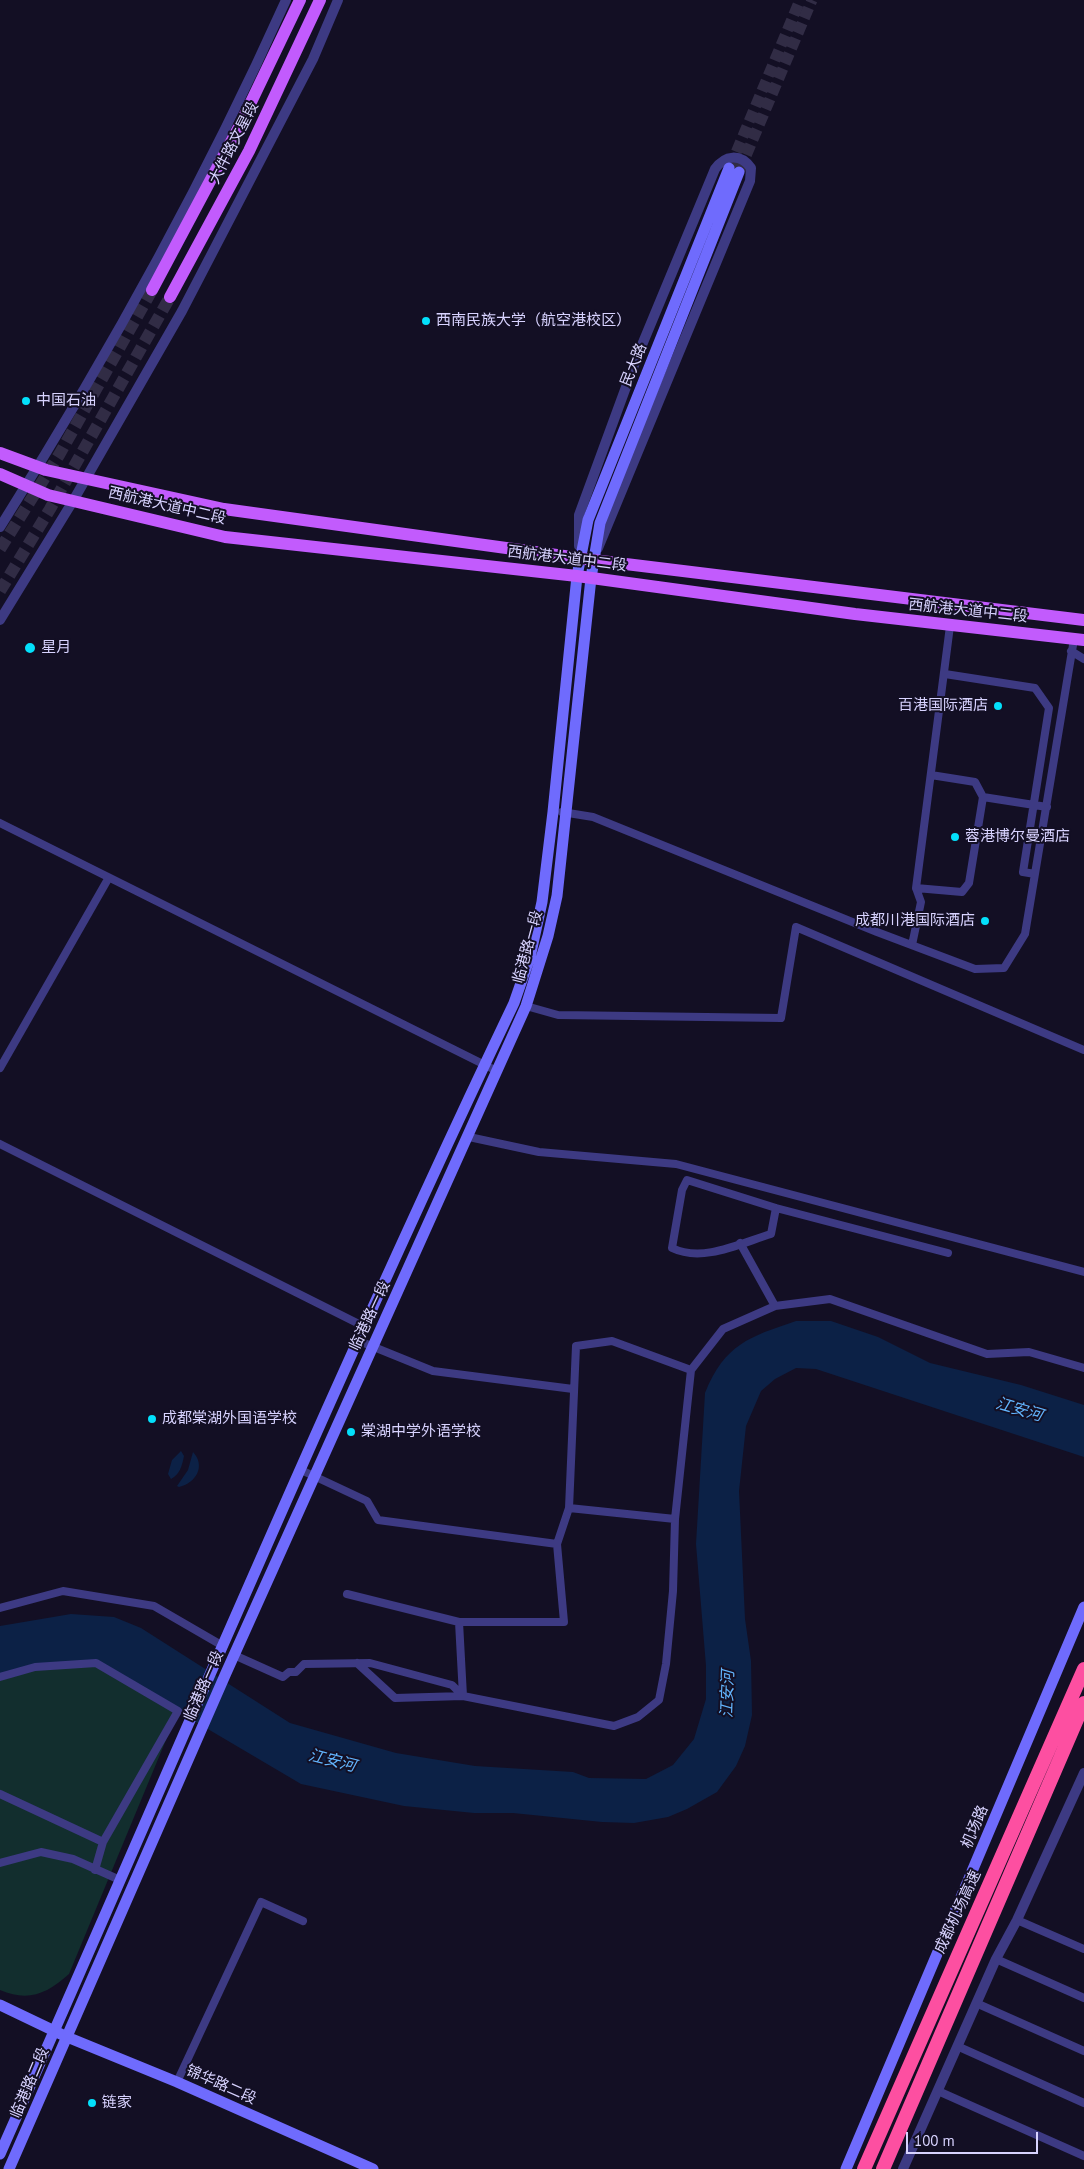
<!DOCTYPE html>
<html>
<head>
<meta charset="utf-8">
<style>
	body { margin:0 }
	#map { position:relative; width:1084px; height:2169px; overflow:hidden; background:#130f24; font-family:"PT Sans",sans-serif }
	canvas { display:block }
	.scale { position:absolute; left:906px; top:2132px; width:132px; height:22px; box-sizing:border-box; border:2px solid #d8d3ff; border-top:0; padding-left:6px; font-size:15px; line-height:18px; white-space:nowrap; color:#d8d3ff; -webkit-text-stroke:4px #130f24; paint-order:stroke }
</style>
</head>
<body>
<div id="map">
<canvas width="1084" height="2169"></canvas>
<div class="scale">100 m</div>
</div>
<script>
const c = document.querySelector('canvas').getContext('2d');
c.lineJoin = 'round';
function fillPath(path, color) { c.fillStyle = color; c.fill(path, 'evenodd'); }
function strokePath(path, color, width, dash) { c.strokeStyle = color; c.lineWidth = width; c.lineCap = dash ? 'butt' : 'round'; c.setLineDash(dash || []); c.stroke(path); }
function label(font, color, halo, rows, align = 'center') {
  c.font = font + ' "PT Sans","Noto Sans SC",sans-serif'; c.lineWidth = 4; c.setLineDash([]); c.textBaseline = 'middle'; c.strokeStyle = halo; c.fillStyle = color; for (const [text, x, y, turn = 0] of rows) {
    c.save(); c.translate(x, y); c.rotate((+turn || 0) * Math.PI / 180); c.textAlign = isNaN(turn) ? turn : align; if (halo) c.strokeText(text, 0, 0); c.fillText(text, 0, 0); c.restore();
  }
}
fillPath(new Path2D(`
	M96,1663L178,1711L69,1974C47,1994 28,2002 0,1990V1677L35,1667Z`), '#122e2e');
fillPath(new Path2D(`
	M796,1321H831L878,1337L930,1363L1021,1385L1084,1405V1457L816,1369L796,1368L775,1379L761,1391L746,1426L739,1491L745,1619L751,1661L752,1715L745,1746L736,1766L717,1792L687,1809L668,1817L634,1823L602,1822L513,1813H474L404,1806L301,1784L96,1663H72L0,1677V1626L71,1614L114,1617L141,1628L290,1723L396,1753L475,1766L573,1772L589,1778L646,1779L673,1765L694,1739L706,1699V1666L696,1544L705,1393C725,1344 749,1337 796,1321Z
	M181,1451L184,1456C182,1466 180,1474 171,1479L168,1474L172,1460Z
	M193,1452C206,1466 196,1483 179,1487L177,1486L188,1470Z`), '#0c2146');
strokePath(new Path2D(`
	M730,167L800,0
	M740,170L812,0`), '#312c45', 11, [11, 5.5]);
strokePath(new Path2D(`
	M0,549L59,455L152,290
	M0,591L50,509L170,297`), '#312c45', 12, [12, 6]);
strokePath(new Path2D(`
	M1071,651L1084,659
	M945,674L1035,688L1049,708L1023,872L1035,874
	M931,775L975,782L983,797L1047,807
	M562,812L593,817L877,932L975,969L1004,968L1025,934L1074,639
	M0,823L497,1071
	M916,888L962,892L969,883L983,797
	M912,945L921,902L916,888L950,626
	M526,1006L558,1015L781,1018L796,927L1084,1050
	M0,1068L108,879
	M469,1137L539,1152L676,1164L1084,1272
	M0,1144L365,1327
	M776,1208L687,1180L682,1190L672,1248C703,1263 741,1243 771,1234L776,1208L948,1253
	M740,1243L775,1306
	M359,1341L433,1371L573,1389
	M301,1470L367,1501L378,1520L557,1544
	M569,1508L675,1519
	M347,1594L459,1622H564L557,1544L569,1508L576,1346L612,1341L691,1370
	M0,1608L63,1591L154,1606L223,1646
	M459,1622L463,1696
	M234,1655L283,1677L289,1672H296L304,1664L370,1663L452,1685L463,1696
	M357,1663L395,1698L463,1696L614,1726L638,1717L659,1700L666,1664L673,1591L675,1519L691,1370L723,1329L775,1306L830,1299L987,1354L1029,1352L1084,1368
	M0,1677L35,1667L96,1663L178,1711L103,1842L95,1870
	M0,1794L103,1842
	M0,1863L41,1852L73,1859L120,1880
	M1017,1920L1084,1949
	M996,1959L1084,1998
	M976,2003L1084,2051
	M957,2046L1084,2103
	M177,2082L261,1902L303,1921
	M938,2091L1084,2156`), '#3d3a83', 8);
strokePath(new Path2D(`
	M0,527C107,358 204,183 286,0
	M579,546V515L637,357L715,169C725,155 740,153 751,168L750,181L598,548
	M0,620L73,501L182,311L313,59L338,0
	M903,2169L996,1959L1017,1920L1084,1773`), '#3d3a83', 10);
strokePath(new Path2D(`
	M0,2005L67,2037L177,2082L373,2169
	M0,2154C170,1770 333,1382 514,1003L530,957L542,902L553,812L577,576L588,520L729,168
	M9,2169L226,1673L526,1006L548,936L557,896L591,578L600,523L739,172
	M846,2169L1084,1607`), '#6f6bfd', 11);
strokePath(new Path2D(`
	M152,290L241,123L300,0
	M170,297L249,151L320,0
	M0,453L46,470L224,509L593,560L1084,620
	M0,474L48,495L225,537L577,576L855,614L1084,640`), '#c25bfd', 12);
strokePath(new Path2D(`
	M864,2169L1084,1669
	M883,2169L1084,1703`), '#fd4fa1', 14);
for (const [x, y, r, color] of [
	[426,321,5,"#03e0fb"],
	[26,401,5,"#03e0fb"],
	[30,648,6,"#03e0fb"],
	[998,706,5,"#03e0fb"],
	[955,837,5,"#03e0fb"],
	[985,921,5,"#03e0fb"],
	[152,1419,5,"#03e0fb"],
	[351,1432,5,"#03e0fb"],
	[92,2103,5,"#03e0fb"]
]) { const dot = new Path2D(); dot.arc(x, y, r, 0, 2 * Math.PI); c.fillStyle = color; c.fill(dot); strokePath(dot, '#130f24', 2); }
label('15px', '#d8d3ff', '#130f24', [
	["大件路文星段",234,143,-63],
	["民大路",634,365,-68],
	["西航港大道中二段",167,506,13],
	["西航港大道中二段",567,559,7],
	["西航港大道中二段",968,611,6],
	["临港路一段",528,947,-75],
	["临港路一段",370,1316,-65],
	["临港路一段",204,1686,-66],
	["机场路",975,1827,-67],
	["成都机场高速",958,1912,-65],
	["临港路二段",30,2083,-67],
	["锦华路二段",221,2085,24]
]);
label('15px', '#d8d3ff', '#130f24', [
	["西南民族大学（航空港校区）",436,321],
	["中国石油",36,401],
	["星月",41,648],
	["百港国际酒店",988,706,"right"],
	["蓉港博尔曼酒店",965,837],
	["成都川港国际酒店",975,921,"right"],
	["成都棠湖外国语学校",162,1419],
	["棠湖中学外语学校",361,1432],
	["链家",102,2103]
], 'left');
label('italic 16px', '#62b4fd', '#130f24', [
	["江安河",1019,1410,16],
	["江安河",728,1694,-88],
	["江安河",332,1761,14]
]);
</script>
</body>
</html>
